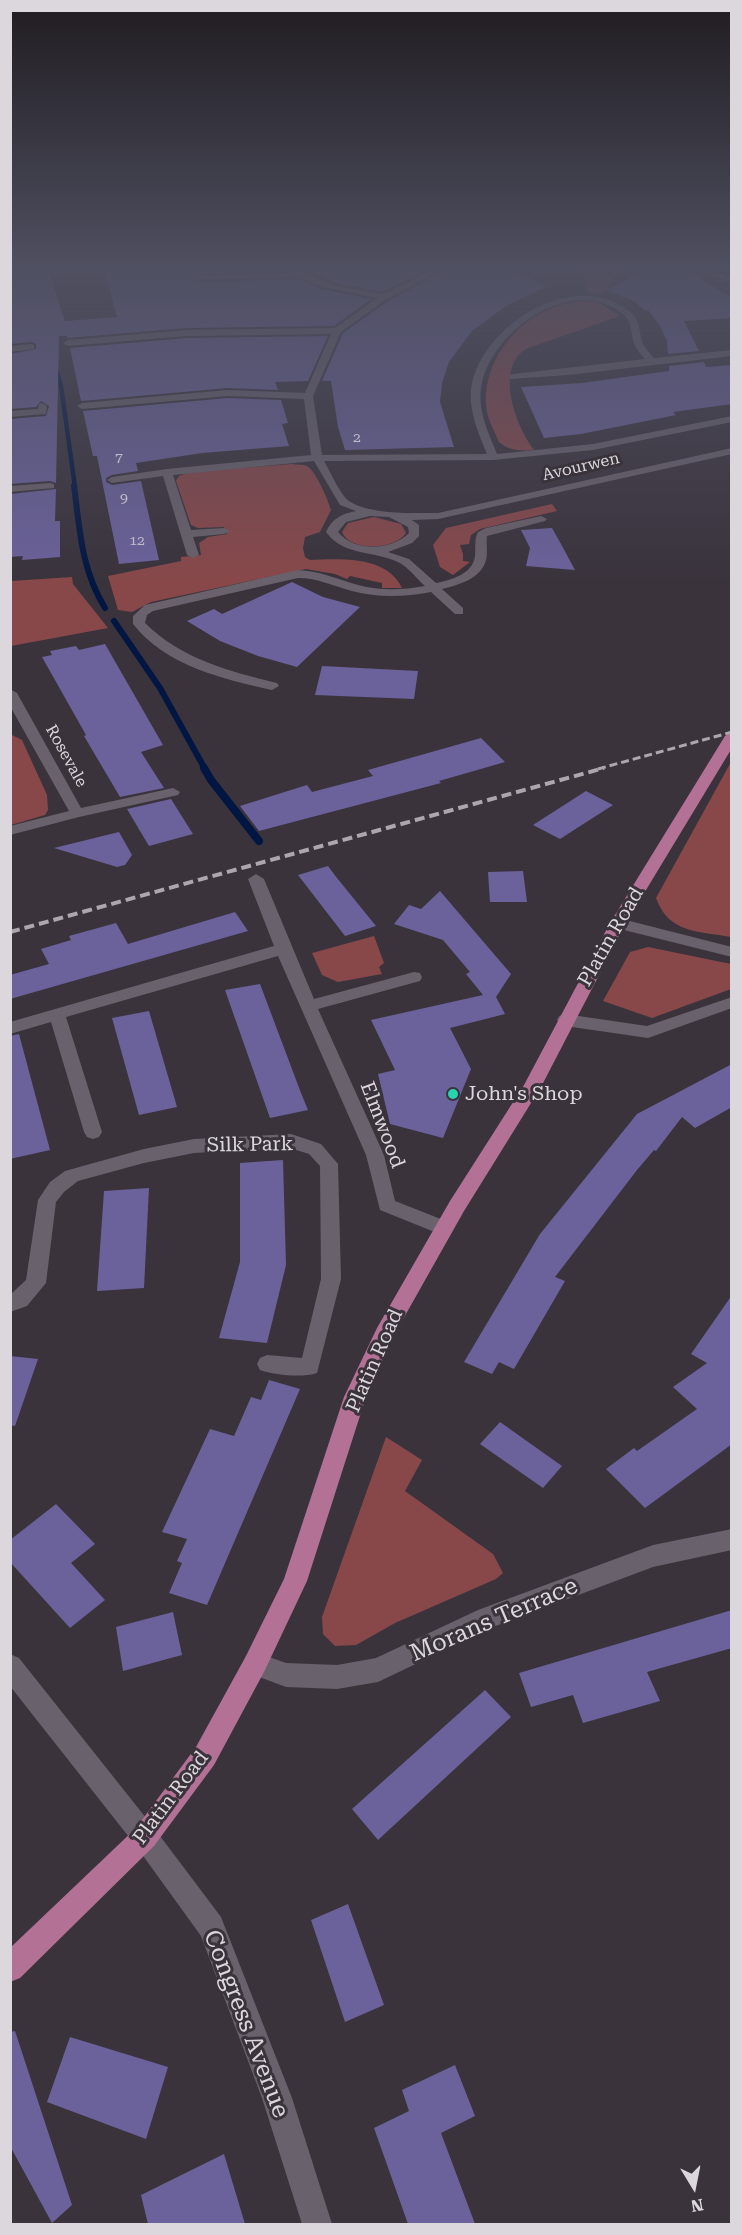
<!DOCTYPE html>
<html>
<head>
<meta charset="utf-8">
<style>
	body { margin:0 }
	#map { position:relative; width:742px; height:2235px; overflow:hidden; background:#3a333c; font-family:"Roboto Serif",serif }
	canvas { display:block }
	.frame { position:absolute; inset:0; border:12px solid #dcd7dd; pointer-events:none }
	.north { position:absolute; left:664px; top:2157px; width:60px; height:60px; -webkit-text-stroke:4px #3a333c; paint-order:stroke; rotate:170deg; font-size:16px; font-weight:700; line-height:24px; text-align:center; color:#dcd7dd }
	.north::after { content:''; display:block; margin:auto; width:21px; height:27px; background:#dcd7dd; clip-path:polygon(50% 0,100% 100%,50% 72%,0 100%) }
</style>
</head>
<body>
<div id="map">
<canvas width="742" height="2235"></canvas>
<div class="frame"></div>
<div class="north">N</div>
</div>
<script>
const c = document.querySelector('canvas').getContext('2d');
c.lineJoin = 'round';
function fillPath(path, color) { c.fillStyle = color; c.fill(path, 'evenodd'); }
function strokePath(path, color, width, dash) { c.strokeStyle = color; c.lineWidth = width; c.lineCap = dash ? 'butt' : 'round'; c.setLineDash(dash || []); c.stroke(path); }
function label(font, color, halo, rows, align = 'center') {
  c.font = font + ' "Roboto Serif",serif'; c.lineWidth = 6; c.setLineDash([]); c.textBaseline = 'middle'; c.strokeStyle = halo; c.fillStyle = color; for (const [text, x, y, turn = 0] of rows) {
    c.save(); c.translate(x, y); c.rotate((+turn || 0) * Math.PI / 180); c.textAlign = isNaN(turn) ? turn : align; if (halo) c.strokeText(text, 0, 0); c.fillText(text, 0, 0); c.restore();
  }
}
fillPath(new Path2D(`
	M583,270H620L603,294L588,293Z
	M585,301L598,302L620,316L528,348C524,350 519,354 517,357C499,382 518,429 534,450C522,451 509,451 499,442C494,430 486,417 486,403C484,350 533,302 585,301Z
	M292,464C296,465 303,464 307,466C316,471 328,500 331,510L320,532L305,537L303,548L305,557L310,560C340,559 386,555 402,588H382V583L350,576L347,579L335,574L306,569L151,602L132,612L118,610L108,576L181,561V557L201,555L199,543L208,537L227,534L224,527L198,528L191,525L176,481L179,476L189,472Z
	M552,504L557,511L480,529L471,535L469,544L460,545L463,554V561L470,562L453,575L440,567L433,545L446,528Z
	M374,517L401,524L406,533C395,550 350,552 342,532L348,523Z
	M72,577L73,584L108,628L11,646V581Z
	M10,734L22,740L47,795L48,810L45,815L11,825Z
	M731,762V937C699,931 669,934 656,898Z
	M374,936L384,963L379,967L382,974L338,982L322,975L312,953Z
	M648,947L731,964V989L652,1018L603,1001L630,952Z
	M386,1437L422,1460L405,1491L493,1554L503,1573L496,1579L395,1623L356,1645L335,1646L323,1634L322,1617Z`), '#88484a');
strokePath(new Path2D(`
	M55,366L61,386L75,487`), '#011642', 4.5);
strokePath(new Path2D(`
	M74,486C80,530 81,569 105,608
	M114,621L160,688L205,769`), '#011642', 6);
strokePath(new Path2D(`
	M204,768L211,780L259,841`), '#011642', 8);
fillPath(new Path2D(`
	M10,270H48L65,321L117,317L104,270H286L200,274L194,279L200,282L299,279L322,289L371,299L334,326L187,328L67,338V336H59L56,483L50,481L10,484V419L46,416L49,406L41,401L36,407L10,409V354L36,349V344L32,342L10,344Z
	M306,270H427L383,292L338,284Z
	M446,270H511L547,286L506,306L472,331L449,362L442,383L440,402L454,447L345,450L338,427L331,381H322L343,333L388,301Z
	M648,270H686L732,298V318L684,321L699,351L668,354L667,341L660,326L648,310H645L634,301L605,290Z
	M328,336L308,381L275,382L278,390L228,388L81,401L70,348L187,338Z
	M704,362L706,367L732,365V404L673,412L676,415L581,434L544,438L521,387L582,383L669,371V366Z
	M228,398L281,400L288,423L282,424L289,446L202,453L136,463L138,471L112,475L106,478V482L112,485L141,481L159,560L119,564L97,456H93L83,411Z
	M56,489L55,521H60V557L22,560L23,556L10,557V494Z
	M552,528L561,544L575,570L526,566L530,548L521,530Z
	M292,582L323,597L360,607L297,667L258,656L220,641L187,621L214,609L222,614Z
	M105,644L163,745L141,752L164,788L120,797L84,736L86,735L42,657L52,655L50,651L76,646L79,650Z
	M322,666L418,671L414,699L315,695Z
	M481,738L505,762L439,781L441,783L259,831L240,806L307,785L312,792L373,776L368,770Z
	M586,791L613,805L560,839L533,825Z
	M171,799L193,834L149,846L127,809Z
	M119,832L132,855L125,865L117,867L54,848Z
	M328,866L337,878L376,926L345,936L298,875Z
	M523,871L527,902H490L488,872Z
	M440,891L511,974L496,997L505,1014L450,1028L471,1069L443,1138L390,1124L378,1074L395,1070L371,1020L483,995L466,974L470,972L443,940L394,924L409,905L421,909Z
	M235,912L248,931L10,999V975L49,964L41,949L71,940L69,936L116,923L128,944Z
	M260,984L301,1093L308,1110L270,1118L225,990Z
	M149,1011L177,1107L139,1115L112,1018Z
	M19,1034L50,1150L10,1159V1036Z
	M732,1064V1107L695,1128L682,1117L656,1151L654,1150L637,1170L555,1277L565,1281L514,1369L499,1362L492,1374L464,1362L540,1234L637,1114Z
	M283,1160L286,1265L267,1343L219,1338L240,1262V1163Z
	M149,1188L144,1288L97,1291L104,1191Z
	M732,1295V1444L645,1508L606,1469L634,1448L637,1451L697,1409L673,1387L707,1363L691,1354Z
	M10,1356L38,1359L15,1426L10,1425Z
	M269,1380L300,1389L207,1605L169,1593L182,1563L177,1561L187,1539L162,1532L210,1429L234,1436L251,1397L261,1400Z
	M500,1422L562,1466L543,1488L480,1444Z
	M56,1504L95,1544L71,1563L105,1600L70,1628L10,1562V1540Z
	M732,1610V1648L647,1672L660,1701L583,1723L573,1695L531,1707L519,1673Z
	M173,1612L182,1655L123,1671L116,1627Z
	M485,1690L511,1717L378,1840L352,1809Z
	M348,1904L384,2005L345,2022L311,1920Z
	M15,2031L72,2205L52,2223L10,2146V2032Z
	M70,2037L168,2067L146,2139L47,2102Z
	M455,2065L475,2116L441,2133L475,2224H408L374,2128L409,2111L402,2090Z
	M224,2154L245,2224H148L141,2195Z`), '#6b629b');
fillPath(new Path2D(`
	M288,270H299L337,286L383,294L433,270H444L387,299L341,332L313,396L322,455L487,454C478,432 467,407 472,383C486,323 574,268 629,311C640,319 639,332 643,344C646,349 650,354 654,358L732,350V356L568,375L510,379V375L513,374L645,359C641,355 637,350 635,345C630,335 633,322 624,315C574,273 494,329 482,383C476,407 488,432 497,454L593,444L732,416V422L593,450L493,460L324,461C330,471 341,496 349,501C370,515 414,513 438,513L732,448V454L438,519L412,520L419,525V536L412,543L388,552L409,559L436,583C451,580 473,574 475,556C476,547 474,540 478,532L486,528L541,516L547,519L545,521L487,536C486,544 488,553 486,560C481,579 458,585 442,589L463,608V614H455L431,592C405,597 378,598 352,591C333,586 318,578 298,578L153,611L147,615L145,623C182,659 228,671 277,683L279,686L272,690C223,679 166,666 133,624V616L145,605L298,570C320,571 337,579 358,585C380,591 403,590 425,586C417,579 409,568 400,563C375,550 344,557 326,532C332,518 342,514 356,511L340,505L314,461L173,475L191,530L224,528L230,531L224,534L193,537L199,555L193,558L187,555L163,476L112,483L107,480L112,477L167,469L311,455L304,399L228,396L82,409L77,406L82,403L228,390L305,393L331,334L187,336L68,346L63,343L68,340L187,330L335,328L377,298L322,287L299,277L200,280L196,278L200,276L291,273ZM370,516L389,517L408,527L409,533C391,551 354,552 338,532L346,522Z
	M698,270H711L732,278V283Z
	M31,344L34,345V349L10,352V346Z
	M42,403L47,406L46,414L10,417V411L38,409L39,404Z
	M50,483L54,484V488L10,492V486Z
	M10,689L17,693L81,808L173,788L180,792L178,795L79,817L10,835V826L69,811L10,706Z
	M256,874L264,879L314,999L414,972L420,973L422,977L420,981L318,1009L384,1155L395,1201L451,1223L454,1228L451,1233L444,1235L437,1233L380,1210L366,1155L278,956L66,1017L102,1132L99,1137L93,1139L87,1137L84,1132L51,1022L10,1034V1022L274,946L248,879Z
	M618,918L732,947V957L612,927L610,923Z
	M732,997V1008L648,1038L565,1026L559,1024L557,1020L559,1016L565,1014L647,1026Z
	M291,1134L321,1144L338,1164L341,1279L317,1373C302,1378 275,1375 260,1370L257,1364L260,1358L267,1355L302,1358L321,1279L320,1166L309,1154L290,1148L194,1153L144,1163L78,1181L64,1192L56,1202L46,1283L27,1306L10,1312V1295L26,1280L38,1200L50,1182L65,1171L144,1149L194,1139Z
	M732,1529V1550L653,1567L493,1627L378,1682L337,1689L286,1687L246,1672L243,1664L246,1656L255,1652L286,1663L337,1665L376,1658L478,1610L653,1545Z
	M10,1654L19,1658L154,1828L221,1917L292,2098L332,2224H302L262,2098L201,1936L136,1846L10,1686Z`), '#69616b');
fillPath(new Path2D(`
	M732,732V748L626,923L541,1087L464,1211L393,1337L366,1397L307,1581L264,1672L214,1765L154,1846L20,1978L10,1982V1948L136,1828L196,1747L246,1656L284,1579L344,1397L377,1328L450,1201L524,1085L610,923L725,736Z`), '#b37195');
strokePath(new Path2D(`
	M598,769L732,732`), '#aca6ad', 3, [8, 4]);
strokePath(new Path2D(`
	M10,932L604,768`), '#aca6ad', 4, [10, 5]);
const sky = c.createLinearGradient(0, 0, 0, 583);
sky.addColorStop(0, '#201c21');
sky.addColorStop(0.46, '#4f5061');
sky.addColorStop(1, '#4f506100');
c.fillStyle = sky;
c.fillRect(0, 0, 742, 583);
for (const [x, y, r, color] of [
	[453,1094,6,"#26d5ae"]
]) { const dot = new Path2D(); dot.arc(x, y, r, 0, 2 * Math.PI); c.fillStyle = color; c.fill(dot); strokePath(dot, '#3a333c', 2); }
label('14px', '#c0bacc', null, [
	["2",357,438],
	["7",119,458],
	["9",124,499],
	["12",137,541]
]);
label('16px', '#dcd7dd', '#3a333c', [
	["Avourwen",581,467,-13],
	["Rosevale",66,756,61]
]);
label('20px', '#dcd7dd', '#3a333c', [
	["Platin Road",611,937,-60],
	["Elmwood",382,1125,69],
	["Silk Park",250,1145,-1],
	["Platin Road",375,1361,-66],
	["Platin Road",171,1798,-53]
]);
label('20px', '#dcd7dd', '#3a333c', [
	["John's Shop",465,1094]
], 'left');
label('24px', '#dcd7dd', '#3a333c', [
	["Morans Terrace",494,1620,-23],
	["Congress Avenue",246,2024,69]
]);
</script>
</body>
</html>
